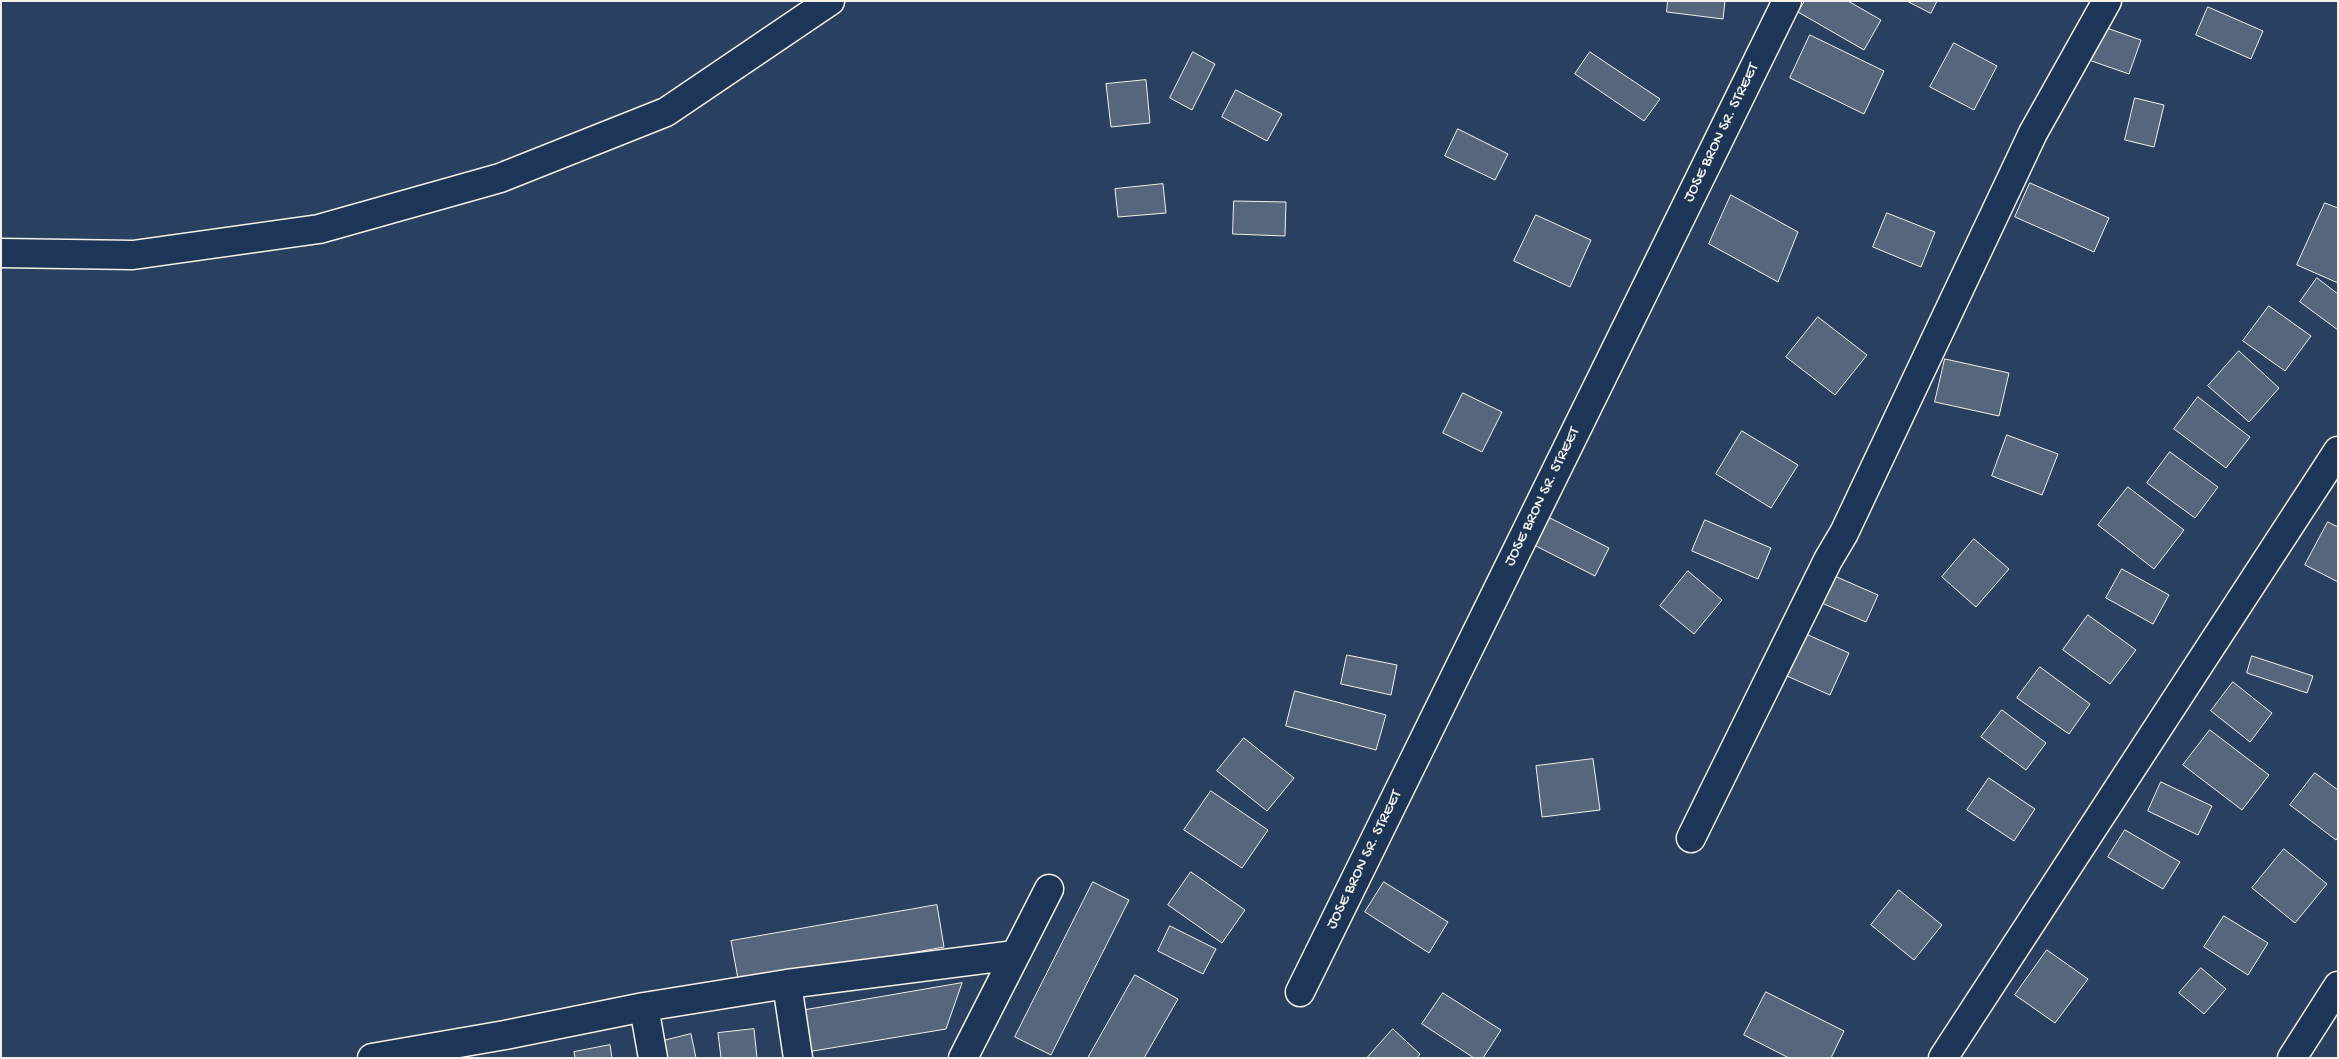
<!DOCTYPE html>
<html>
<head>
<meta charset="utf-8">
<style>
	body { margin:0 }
	#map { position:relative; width:2339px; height:1059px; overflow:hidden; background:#2a4060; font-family:"Gochi Hand",sans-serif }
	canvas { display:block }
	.frame { position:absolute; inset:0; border:2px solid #f4f1e8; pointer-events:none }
</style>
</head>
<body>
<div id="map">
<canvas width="2339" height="1059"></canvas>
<div class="frame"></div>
</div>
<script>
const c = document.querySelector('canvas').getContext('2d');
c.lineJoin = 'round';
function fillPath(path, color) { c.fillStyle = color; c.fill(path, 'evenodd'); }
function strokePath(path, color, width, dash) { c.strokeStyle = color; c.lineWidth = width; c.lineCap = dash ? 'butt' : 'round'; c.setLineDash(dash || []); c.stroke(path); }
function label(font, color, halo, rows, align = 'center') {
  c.font = font + ' "Gochi Hand",sans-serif'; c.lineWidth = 4; c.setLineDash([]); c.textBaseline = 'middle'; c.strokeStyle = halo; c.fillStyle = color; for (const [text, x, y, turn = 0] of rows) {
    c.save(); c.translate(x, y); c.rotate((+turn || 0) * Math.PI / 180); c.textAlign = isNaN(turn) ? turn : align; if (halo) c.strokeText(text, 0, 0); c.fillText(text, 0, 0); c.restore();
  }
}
const building = new Path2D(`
	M1668,1H1725L1723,19L1667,12Z
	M1805,1H1848L1881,20L1864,50L1798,12Z
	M1907,1H1937L1931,13Z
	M2208,7L2263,31L2251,59L2196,35Z
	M2098,25L2141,40L2129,74L2086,59Z
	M1810,35L1884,71L1864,114L1790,78Z
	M1954,43L1997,66L1974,110L1930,87Z
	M1193,52L1215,64L1192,110L1170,98Z
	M1590,52L1660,99L1644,121L1575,74Z
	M1146,80L1150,123L1111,127L1106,84Z
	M1236,90L1282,114L1267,141L1222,117Z
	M2135,98L2164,105L2154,147L2125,140Z
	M1458,129L1508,154L1495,180L1445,156Z
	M2030,183L2109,218L2094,252L2015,217Z
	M1163,184L1166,213L1118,217L1115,189Z
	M1731,195L1798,232L1778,282L1709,244Z
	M1234,201L1286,202L1285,236L1233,234Z
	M2325,203L2338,208V283L2297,265Z
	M1887,213L1935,232L1921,267L1873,247Z
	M1536,215L1591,240L1570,287L1514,261Z
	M2317,278L2338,294V330L2300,302Z
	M2269,306L2311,336L2285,371L2243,341Z
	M1818,317L1867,355L1835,395L1786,357Z
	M2239,351L2279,388L2249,422L2208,386Z
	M1945,359L2009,373L1999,416L1935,402Z
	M1463,393L1502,412L1482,452L1443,433Z
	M2198,397L2250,437L2226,468L2174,429Z
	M1742,431L1798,465L1771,508L1716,474Z
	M2007,435L2058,454L2042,495L1992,476Z
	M2170,452L2218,487L2195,518L2147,483Z
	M2128,487L2184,530L2154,569L2098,525Z
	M1548,517L1609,548L1595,576L1534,545Z
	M1705,520L1771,548L1758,579L1692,551Z
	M2328,522L2338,527V582L2305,565Z
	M1974,539L2009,569L1976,607L1942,577Z
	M2122,569L2169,595L2153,624L2106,598Z
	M1688,571L1722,600L1694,634L1660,606Z
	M1830,574L1878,595L1866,622L1817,601Z
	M2088,615L2136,650L2110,684L2063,650Z
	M1799,631L1849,653L1830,695L1780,673Z
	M1347,655L1397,665L1391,695L1341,684Z
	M2252,656L2313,676L2307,693L2247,673Z
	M2040,667L2090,704L2069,734L2017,698Z
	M2233,682L2272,713L2250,742L2211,711Z
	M1295,691L1386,715L1376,750L1286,726Z
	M2002,710L2046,743L2026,770L1981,737Z
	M2210,730L2269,775L2242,810L2183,765Z
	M1244,738L1294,778L1267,811L1217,771Z
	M1593,759L1600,810L1542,817L1536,766Z
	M2315,773L2338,790V837L2336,840L2290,805Z
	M1989,778L2035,809L2014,841L1967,810Z
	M2161,782L2212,806L2198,835L2148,811Z
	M1211,791L1268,830L1242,868L1184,830Z
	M2125,830L2180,862L2163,889L2108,857Z
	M2284,849L2327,884L2295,923L2252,888Z
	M1191,872L1245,910L1222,943L1168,905Z
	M1093,882L1129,900L1051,1055L1015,1037Z
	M1384,882L1448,922L1429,953L1365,912Z
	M1899,890L1942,925L1914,960L1871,925Z
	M937,905L944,947L739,984L731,941Z
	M2224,916L2268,943L2248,975L2204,947Z
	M1170,926L1216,949L1203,974L1158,951Z
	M2047,950L2088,979L2055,1023L2015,995Z
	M2201,968L2226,989L2204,1014L2179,993Z
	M1135,975L1178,999L1144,1058H1088Z
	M962,983L946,1029L801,1053L794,1012Z
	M1766,992L1844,1031L1831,1058H1789L1744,1035Z
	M1443,993L1501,1030L1483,1058H1474L1422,1024Z
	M754,1029L757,1058H721L718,1033Z
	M1393,1029L1420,1054L1417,1058H1367Z
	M691,1034L696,1058H659L655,1043Z
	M610,1045L612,1058H575L574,1052Z`);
fillPath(building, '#56677d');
strokePath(building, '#f4f1e8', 1);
const street = new Path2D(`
	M1,253L133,255L319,229L500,178L666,112L830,1
	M1691,838L1828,560L1844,533L2033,133L2107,1
	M787,984L798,1058
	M1300,992L1787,1
	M644,1007L653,1058
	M372,1058L505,1035L644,1007L787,984L1015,955
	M963,1058L1049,889
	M1943,1058L2338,451
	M2292,1058L2338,986`);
strokePath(street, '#f4f1e8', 31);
strokePath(street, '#1d3557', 28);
label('16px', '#f4f1e8', '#1d3557', [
	["JOSE BRON SR. STREET",1722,133,-64],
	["JOSE BRON SR. STREET",1543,497,-64],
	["JOSE BRON SR. STREET",1365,860,-64]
]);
</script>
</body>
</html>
